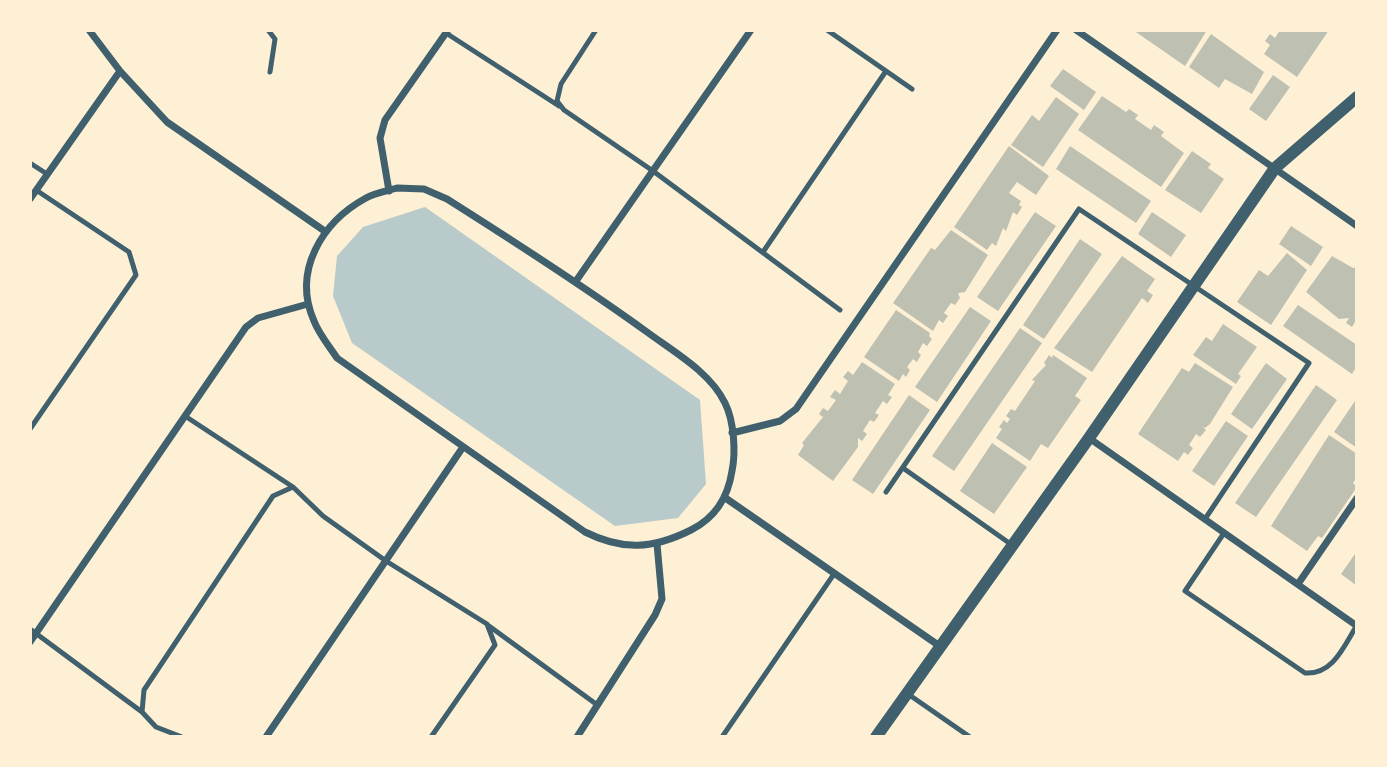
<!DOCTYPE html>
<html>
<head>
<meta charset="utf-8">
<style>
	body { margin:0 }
	#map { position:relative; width:1387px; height:767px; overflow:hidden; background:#fdf0d5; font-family:"Work Sans",sans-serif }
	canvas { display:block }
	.frame { position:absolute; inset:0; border:32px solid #fdf0d5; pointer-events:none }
</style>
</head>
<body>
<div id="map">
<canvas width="1387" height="767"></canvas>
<div class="frame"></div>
</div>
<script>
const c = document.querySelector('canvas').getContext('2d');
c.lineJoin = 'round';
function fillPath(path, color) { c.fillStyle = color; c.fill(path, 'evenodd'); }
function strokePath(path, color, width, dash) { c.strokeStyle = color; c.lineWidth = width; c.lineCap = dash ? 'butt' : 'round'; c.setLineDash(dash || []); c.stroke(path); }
fillPath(new Path2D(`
	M425,207L700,400L706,484L678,518L615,526L352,343L333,296L337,256L363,227Z`), '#b9caca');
fillPath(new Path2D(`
	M1133,30H1207L1185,66Z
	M1280,30H1329L1297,77L1264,54L1270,45L1265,41L1270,34L1275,38Z
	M1211,34L1264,72L1252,94L1225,79L1219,88L1189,67Z
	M1063,69L1096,92L1084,110L1050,86Z
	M1273,75L1290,87L1266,121L1249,109Z
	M1102,96L1126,112L1129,109L1138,115L1135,119L1151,130L1154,125L1164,132L1161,136L1184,153L1161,187L1078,130Z
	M1056,97L1079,114L1043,167L1011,145L1032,115L1039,121Z
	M1009,146L1049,176L1036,195L1017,182L1009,193L1021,201L1019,205L1022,207L1017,215L1013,212L1006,231L1003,228L996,246L992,243L987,250L954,227Z
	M1070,146L1151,201L1136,223L1056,169Z
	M1192,151L1211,164L1208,168L1224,179L1201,213L1165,190Z
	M1035,212L1056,226L998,311L977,297Z
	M1152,212L1186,235L1171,257L1138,234Z
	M1291,226L1323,247L1311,266L1279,244Z
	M951,230L988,255L965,292L958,293L960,298L955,305L951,303L944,313L948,316L943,323L939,320L933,331L893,303L931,248L935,250Z
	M1080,239L1102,254L1044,339L1023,325Z
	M1287,253L1307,270L1271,325L1237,302L1259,270L1268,276Z
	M1122,256L1155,279L1147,291L1153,295L1148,303L1142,298L1092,372L1054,348Z
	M1332,256L1353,268L1357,267V324L1355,322L1352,327L1346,323L1349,318L1339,319L1306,292Z
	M1298,305L1357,345V366L1352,374L1283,326Z
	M970,307L991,321L937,402L915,387Z
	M896,310L930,333L929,336L932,339L927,346L923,343L918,352L921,355L917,362L913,359L907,367L910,370L906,377L903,374L899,381L864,357Z
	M1223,324L1257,347L1238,374L1241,376L1236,384L1193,355L1206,337L1212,341Z
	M1020,328L1042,343L954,471L932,456Z
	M1049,355L1052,358L1053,355L1087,378L1075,396L1081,400L1048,448L1041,444L1030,461L996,438L1002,429L999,427L1004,420L1007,423L1010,419L1006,416L1011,409L1015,411L1035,381L1032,380L1046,365L1044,363Z
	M862,362L895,384L888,395L892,397L887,404L883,401L875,413L879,415L874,422L870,420L863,431L867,434L862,441L858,438V447L833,481L798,455L804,445L802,443L823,417L819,414L823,408L828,411L836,400L830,397L835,390L840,394L848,381L843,377L848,371L853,375Z
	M1195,363L1233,387L1210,424L1205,428L1202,426L1206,430L1200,437L1196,434L1189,445L1193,448L1188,455L1184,452L1178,461L1138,434L1182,368L1189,372Z
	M1266,363L1287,379L1252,429L1231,414Z
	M1316,385L1337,400L1256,517L1235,503Z
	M909,395L930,410L873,494L852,480Z
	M1357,398V448L1334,432Z
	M1226,421L1248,436L1214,486L1192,471Z
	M1329,435L1357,454V477L1353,483L1357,487L1322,538L1318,536L1307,551L1271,526Z
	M992,443L1027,467L994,514L960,491Z
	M1357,551V586L1341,574Z`), '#bec0b2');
strokePath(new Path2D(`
	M268,30L275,39L270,72
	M596,30L561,84L557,101L564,110L653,171L840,310
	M827,30L912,89
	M446,33L559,106
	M30,163L47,174
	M763,252L886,71
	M185,416L293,487
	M30,429L136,275L129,252L36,190
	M903,468L1012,545
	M886,492L1079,209L1309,363L1205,519
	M1224,533L1185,591L1305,673C1333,675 1344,646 1357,625
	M489,626L596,704
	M30,629L142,712
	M908,694L970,737
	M182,737L156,727L142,712L144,690L273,496L293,487L323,516L386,561L487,624L495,645L431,737
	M722,737L834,574`), '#3f606c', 5);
strokePath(new Path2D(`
	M89,30L120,71L167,122L326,232
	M1076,30L1357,226
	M397,188L424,189L447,199C515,242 582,285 647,332C674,352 710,372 725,403C734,421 736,452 732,471C728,497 715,518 691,530C653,549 623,551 585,532L337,358C329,346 319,334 314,321C292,271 322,222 366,198C375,193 387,191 397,188Z
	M389,191L380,138L385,120L448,30
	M30,199L120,71
	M576,281L751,30
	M732,433L780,421L796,409L1057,30
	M1089,438L1357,626
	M724,497L941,647
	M1298,584L1357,498
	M30,642L246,327L258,318L308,304
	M266,737L463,447
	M577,737L655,615L662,599L657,544`), '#3f606c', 7);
strokePath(new Path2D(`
	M876,737L1089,438L1275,168L1357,97`), '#3f606c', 12);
</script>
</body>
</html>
